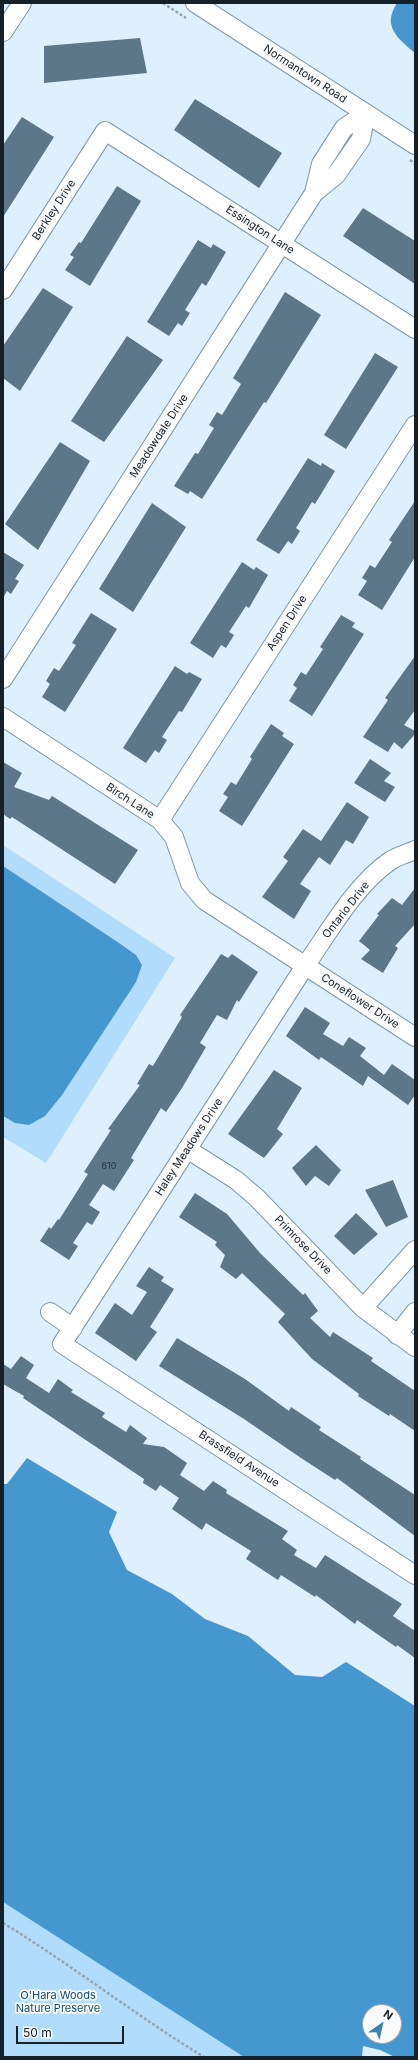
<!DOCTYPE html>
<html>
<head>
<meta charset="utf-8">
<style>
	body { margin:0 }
	#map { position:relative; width:418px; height:2060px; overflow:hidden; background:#deeffd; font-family:Inter,sans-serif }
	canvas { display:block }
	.frame { position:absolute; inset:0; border:4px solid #162028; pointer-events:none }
	.north { position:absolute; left:362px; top:2004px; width:40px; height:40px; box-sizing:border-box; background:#fafafa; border:1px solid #9fa3a6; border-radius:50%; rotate:34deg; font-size:11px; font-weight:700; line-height:16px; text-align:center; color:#162028 }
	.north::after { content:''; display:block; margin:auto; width:14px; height:18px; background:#3785b7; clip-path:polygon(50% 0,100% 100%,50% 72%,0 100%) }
	.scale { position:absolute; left:16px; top:2026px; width:108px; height:18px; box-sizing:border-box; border:2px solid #162028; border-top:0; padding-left:5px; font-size:12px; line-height:14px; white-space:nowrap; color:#162028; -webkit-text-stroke:3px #fafafa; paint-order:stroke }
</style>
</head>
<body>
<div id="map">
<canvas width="418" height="2060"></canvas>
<div class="frame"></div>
<div class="north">N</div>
<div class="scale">50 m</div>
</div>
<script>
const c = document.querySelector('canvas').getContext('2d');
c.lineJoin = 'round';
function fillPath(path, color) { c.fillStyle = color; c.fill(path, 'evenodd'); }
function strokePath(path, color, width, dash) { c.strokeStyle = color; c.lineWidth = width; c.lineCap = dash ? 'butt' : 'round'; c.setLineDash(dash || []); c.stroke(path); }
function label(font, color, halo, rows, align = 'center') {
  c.font = font + ' Inter,sans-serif'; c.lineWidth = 3.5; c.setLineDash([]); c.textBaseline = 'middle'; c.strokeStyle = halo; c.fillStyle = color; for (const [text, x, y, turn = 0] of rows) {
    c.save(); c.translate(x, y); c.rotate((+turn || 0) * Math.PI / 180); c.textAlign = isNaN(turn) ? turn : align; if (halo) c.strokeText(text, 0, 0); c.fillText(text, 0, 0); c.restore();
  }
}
fillPath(new Path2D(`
	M3,845L175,958L46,1163L3,1137Z
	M3,1902L244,2057H3Z`), '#b2dcfb');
fillPath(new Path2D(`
	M397,3H415V53C397,38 382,26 397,3Z
	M3,866L119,943L136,955L142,965L136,982L62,1095L45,1116L29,1125L15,1123L3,1116Z
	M27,1458L117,1512L109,1532L127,1570L172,1594L205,1619L248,1636L295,1675L322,1677L346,1662L415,1706V2057H395L380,2050L363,2046L362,2057H244L3,1902V1484H7ZM370,2012H394V2036H370Z`), '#4598cf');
fillPath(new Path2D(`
	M140,38L147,73L44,83V46Z
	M195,99L282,153L259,188L174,130Z
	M22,117L54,137L3,217V145Z
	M117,186L141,201L90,286L65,270L74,257L70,255L79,242L81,243Z
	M363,208L415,241V284L343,236Z
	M198,240L211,248L213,244L226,252L206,286L202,283L185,310L190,313L182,326L178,323L169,336L147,322Z
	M43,288L73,307L20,391L3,378V346Z
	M285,292L321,315L266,403L264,402L202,499L190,491L188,494L174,486L195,453L198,454L214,428L209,425L217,412L222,415L241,384L233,378Z
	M127,336L163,360L104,442L71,421Z
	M375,353L398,367L346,449L324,435Z
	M60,442L90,461L38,550L5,524Z
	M308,458L321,466L322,463L335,471L315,504L312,502L296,528L300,531L292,544L288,541L279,554L256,540Z
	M415,501V557L382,610L358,595L367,581L362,578L370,565L375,568L392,542L389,540Z
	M152,503L186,527L133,612L99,589Z
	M3,552L24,565L15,579L19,581L11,594L7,591L3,598Z
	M242,562L254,570L256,567L268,575L249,608L246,606L229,632L234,635L226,648L221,645L213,658L190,643Z
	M91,613L117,629L65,712L42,697L50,684L46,681L54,668L59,671L76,645L72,643Z
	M341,615L355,623L352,627L364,634L312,716L289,701L297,688L293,685L301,672L306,675L323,649L320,647Z
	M415,656V710L404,725L415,731V734L402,749L394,742L388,752L363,737L388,700L385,698Z
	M175,666L187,674L189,672L202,679L182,712L179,711L162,737L167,740L159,753L155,750L146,763L123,748Z
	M271,724L284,733L282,736L294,744L242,826L219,811L228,797L223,794L231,782L236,785L252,759L250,757Z
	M370,759L391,773L384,781L395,787L385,802L354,783Z
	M3,762L22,773L14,787L49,800L52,796L138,850L115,884L12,817L10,819L3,814Z
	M347,802L369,817L353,844L346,840L330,865L319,857L300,884L311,891L294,919L262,897L288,861L283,857L303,829L321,841Z
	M415,888V924L395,946L398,948L383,973L361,959L370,950L359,941L379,915L377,914L392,898L402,905Z
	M221,954L228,958L232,954L258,972L239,1002L237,1000L227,1020L217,1015L200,1043L206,1047L182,1088L166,1112L161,1108L131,1158L134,1160L114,1191L103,1184L89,1205L100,1212L92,1225L87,1222L73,1243L78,1246L69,1260L40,1241L49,1227L51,1229L58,1219L59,1220L88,1174L84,1172L111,1130L108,1129L140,1085L137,1084L149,1064L153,1066L182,1017L180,1015Z
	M305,1007L330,1023L323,1034L343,1046L349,1037L366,1048L360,1056L384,1075L392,1064L415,1080V1095L408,1105L368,1076L363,1086L321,1057L319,1060L286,1036Z
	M274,1070L302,1088L277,1129L283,1134L264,1158L228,1134Z
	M316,1145L341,1170L329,1186L315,1176L306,1186L292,1168Z
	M393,1180L408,1217L386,1227L365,1190Z
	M195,1193L227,1214L260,1253L303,1295L305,1293L318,1311L310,1318L330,1337L333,1332L373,1358L371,1361L415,1391V1431L390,1414L389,1416L358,1396L359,1394L312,1359L278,1322L285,1314L242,1273L236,1279L220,1267L225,1255L215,1245L217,1242L179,1217Z
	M356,1213L378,1234L354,1255L334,1236Z
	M149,1267L164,1277L161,1281L174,1289L150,1327L157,1332L136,1361L95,1333L115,1303L132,1315L147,1292L136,1286Z
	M177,1338L245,1379L289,1411L291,1407L321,1427L319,1430L361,1457L360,1459L415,1495V1536L337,1478L335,1480L301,1458L244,1419L159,1366Z
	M21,1356L34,1365L26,1378L49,1393L58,1379L73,1390L71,1392L105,1413L102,1417L126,1432L130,1425L147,1438L143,1444L164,1447L187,1463L180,1475L204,1491L213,1481L227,1490L226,1493L288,1531L282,1539L297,1550L294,1555L316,1568L325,1555L402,1604L393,1616L415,1631V1658L397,1645L396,1647L357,1620L355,1624L316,1595L315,1597L281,1575L278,1580L246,1559L251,1551L206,1523L202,1530L172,1509L179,1498L160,1485L156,1491L143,1483L144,1479L23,1398L24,1396L3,1384V1364L11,1369Z`), '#5c768a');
const minor = new Path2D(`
	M195,3L415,145
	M3,32L22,3
	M314,193L321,164L344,128L366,113
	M3,290L105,131L415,329
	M3,679L314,193L336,175L361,139L366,113
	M3,717L160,820L174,837L190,883L204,900L415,1037
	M160,820L415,425
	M415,850C407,854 397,856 390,861C355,885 329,932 305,966L62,1344L415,1575
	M187,1149L236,1180L257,1198L363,1308L415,1347
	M363,1308L415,1250
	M50,1312L73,1328
	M397,1335L415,1312`);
strokePath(minor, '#7d98ac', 20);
strokePath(new Path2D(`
	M163,3L186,18
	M410,160L415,164
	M3,1923C72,1965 135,2015 204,2057`), '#96a5b1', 2.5, [3, 2]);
strokePath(minor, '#fff', 18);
label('9px', '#283640', null, [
	["610",109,1166]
]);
label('11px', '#162028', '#fafafa', [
	["Normantown Road",305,74,33],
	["Berkley Drive",54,210,-57],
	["Essington Lane",260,230,33],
	["Meadowdale Drive",159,436,-57],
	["Aspen Drive",287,623,-57],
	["Birch Lane",130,801,33],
	["Ontario Drive",346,910,-52],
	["Coneflower Drive",360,1001,33],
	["Haley Meadows Drive",189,1147,-57],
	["Primrose Drive",303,1245,46],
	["Brassfield Avenue",239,1459,33]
]);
label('11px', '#104f74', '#fafafa', [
	["O'Hara Woods",58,1996],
	["Nature Preserve",58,2009]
]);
</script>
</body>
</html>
